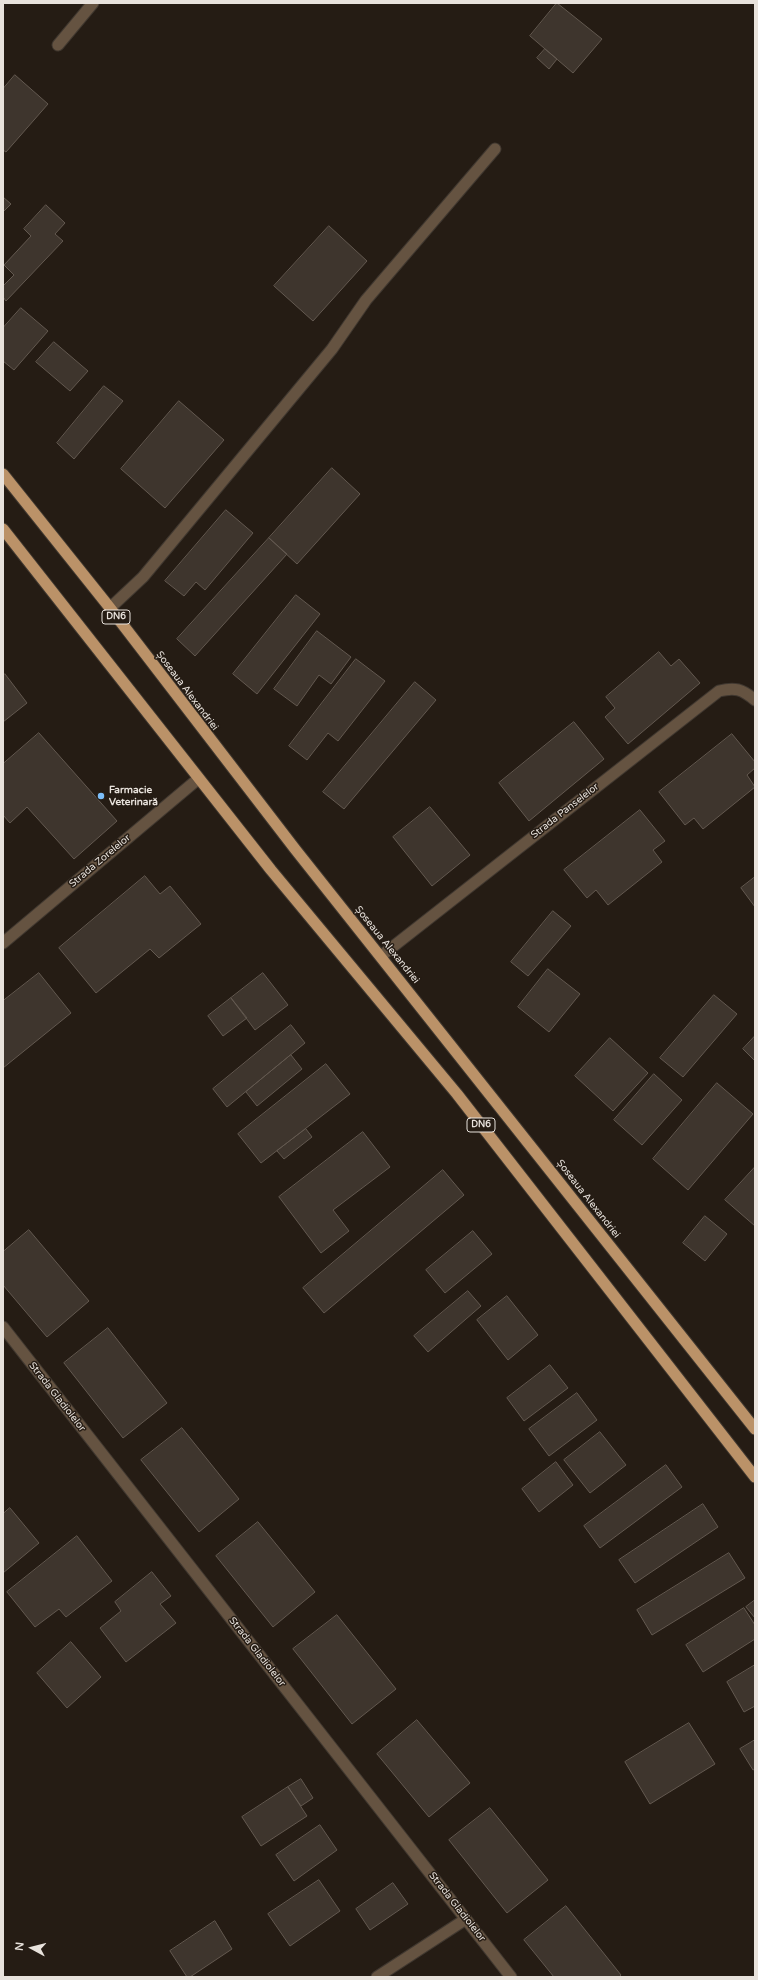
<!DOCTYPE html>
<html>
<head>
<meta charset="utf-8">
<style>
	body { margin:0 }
	#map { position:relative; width:758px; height:1980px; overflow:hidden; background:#251c14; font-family:"Varela Round",sans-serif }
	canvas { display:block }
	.frame { position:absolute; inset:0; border:4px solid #e8e2dc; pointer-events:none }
	.north { position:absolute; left:12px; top:1928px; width:40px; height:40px; -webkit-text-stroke:3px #251c14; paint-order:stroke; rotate:277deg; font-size:11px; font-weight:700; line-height:16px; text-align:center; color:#e8e2dc }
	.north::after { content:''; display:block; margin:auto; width:14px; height:18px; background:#e8e2dc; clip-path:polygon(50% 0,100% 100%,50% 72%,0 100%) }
</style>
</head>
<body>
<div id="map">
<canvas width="758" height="1980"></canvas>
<div class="frame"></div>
<div class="north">N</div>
</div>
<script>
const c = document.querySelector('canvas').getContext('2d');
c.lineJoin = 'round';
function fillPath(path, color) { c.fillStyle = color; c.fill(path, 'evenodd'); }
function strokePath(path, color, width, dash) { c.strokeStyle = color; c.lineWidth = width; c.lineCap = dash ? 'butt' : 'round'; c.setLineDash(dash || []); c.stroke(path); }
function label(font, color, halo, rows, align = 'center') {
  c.font = font + ' "Varela Round",sans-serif'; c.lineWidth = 3; c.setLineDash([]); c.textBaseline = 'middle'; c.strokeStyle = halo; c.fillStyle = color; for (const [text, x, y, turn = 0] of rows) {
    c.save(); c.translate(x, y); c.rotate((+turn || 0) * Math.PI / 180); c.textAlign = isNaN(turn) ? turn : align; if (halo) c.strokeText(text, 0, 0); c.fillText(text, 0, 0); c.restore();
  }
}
const building = new Path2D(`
	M557,3L602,39L573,73L530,36Z
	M545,49L557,59L549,69L537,58Z
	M15,75L48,104L6,152L3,150V89Z
	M3,197L11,204L3,212Z
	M46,205L65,223L55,234L63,241L6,301L3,297V286L14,275L4,265L31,236L24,229Z
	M329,226L367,261L313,321L274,286Z
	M21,308L48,331L14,370L3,361V328Z
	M54,342L88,371L70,391L36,362Z
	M104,386L123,401L74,459L57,443Z
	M179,401L224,440L165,508L121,469Z
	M332,468L360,494L297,564L269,538Z
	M226,510L253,533L205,590L196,582L184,596L165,581Z
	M269,538L287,554L195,656L177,639Z
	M296,595L320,614L257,694L233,674Z
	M317,631L351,657L331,684L319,675L297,706L274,689Z
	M659,652L671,666L679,659L700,683L628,744L605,717L615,708L606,697Z
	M356,659L385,681L338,741L328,733L307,760L289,746Z
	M5,674L27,703L3,722V676Z
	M415,682L436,700L344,809L323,792Z
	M574,722L604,759L529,821L499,783Z
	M39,733L117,821L74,859L27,807L10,823L3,815V764Z
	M732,734L755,762V768L747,775L755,787L703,829L694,818L685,825L659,792Z
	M430,807L470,855L432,886L393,837Z
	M640,810L665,841L653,850L662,862L608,905L596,890L587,898L564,870Z
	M145,876L160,894L170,886L201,924L159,958L150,949L96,993L59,948Z
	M755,877V907L741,888Z
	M553,911L571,926L528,976L511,962Z
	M548,969L580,994L549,1032L518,1007Z
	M39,973L71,1013L3,1068V1001Z
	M263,973L288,1005L255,1030L231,998Z
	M714,995L737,1014L683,1077L660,1058Z
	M231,998L247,1018L223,1036L208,1016Z
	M291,1025L305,1043L227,1107L213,1089Z
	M755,1036V1061L743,1049Z
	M610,1038L648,1073L613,1111L575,1076Z
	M291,1055L302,1069L257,1106L246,1092Z
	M326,1064L350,1094L261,1163L238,1134Z
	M654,1074L682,1100L642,1145L614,1120Z
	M717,1083L753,1114L688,1190L653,1159Z
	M306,1129L312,1137L284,1159L277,1151Z
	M363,1132L390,1167L333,1210L349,1231L321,1253L279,1197Z
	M755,1167V1226L725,1200Z
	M443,1170L464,1195L324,1313L303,1288Z
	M705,1216L727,1234L705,1261L683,1243Z
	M29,1230L89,1301L47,1337L3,1285V1252Z
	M473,1231L492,1254L445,1293L426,1270Z
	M468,1291L481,1306L428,1352L414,1336Z
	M507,1296L538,1335L508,1360L477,1320Z
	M108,1328L167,1403L123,1438L64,1363Z
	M550,1365L568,1388L524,1421L507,1398Z
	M577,1393L597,1420L549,1456L529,1429Z
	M182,1428L239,1499L199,1532L141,1460Z
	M600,1432L626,1465L590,1493L564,1460Z
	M556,1462L573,1485L539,1512L522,1489Z
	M666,1465L682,1487L600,1548L584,1526Z
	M703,1504L718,1527L635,1583L619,1560Z
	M10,1508L39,1543L3,1573V1514Z
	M258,1522L315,1592L273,1627L216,1556Z
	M77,1536L112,1581L66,1617L59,1609L35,1627L7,1592Z
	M729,1553L745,1578L652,1635L637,1610Z
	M152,1572L171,1596L160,1604L176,1623L126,1662L100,1628L121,1611L115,1602Z
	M755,1600V1618L746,1607Z
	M744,1608L755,1625V1639L703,1672L686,1645Z
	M337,1615L396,1689L352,1724L293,1649Z
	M71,1642L101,1677L67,1708L37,1673Z
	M755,1665V1706L744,1712L727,1682Z
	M417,1720L470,1783L429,1817L377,1754Z
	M689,1723L715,1764L650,1804L625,1762Z
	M755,1740V1769L753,1770L740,1749Z
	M301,1779L313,1798L301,1806L288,1787Z
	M288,1787L307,1816L261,1846L242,1817Z
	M490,1808L548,1880L507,1913L449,1840Z
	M320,1825L337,1850L294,1881L276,1855Z
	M319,1880L340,1911L290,1946L268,1914Z
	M393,1883L408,1904L370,1930L356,1909Z
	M566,1906L621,1975L619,1977H554L524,1940Z
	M215,1921L232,1949L190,1977H187L170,1951Z`);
fillPath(building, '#3e352d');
strokePath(building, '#635950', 1);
const minor = new Path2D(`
	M58,45L93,3
	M110,608L143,577L332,349L366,300L495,149
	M3,943L198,779
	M381,956L719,691C735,687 742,689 755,700
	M3,1327L511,1977
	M377,1977L466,1919`);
const trunk = new Path2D(`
	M3,474L110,608L295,849L755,1429
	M3,529L271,870L457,1094L755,1477`);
strokePath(minor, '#403830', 13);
strokePath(trunk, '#403830', 13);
strokePath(minor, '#655341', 11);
strokePath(trunk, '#bb9268', 11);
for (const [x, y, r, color] of [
	[101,796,4,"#7cbef9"]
]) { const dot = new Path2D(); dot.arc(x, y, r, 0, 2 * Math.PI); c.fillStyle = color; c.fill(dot); strokePath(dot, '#251c14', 1.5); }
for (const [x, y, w] of [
	[116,617,28],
	[481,1125,28]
]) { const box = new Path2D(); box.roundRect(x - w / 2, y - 7, w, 14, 3); c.fillStyle = '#251c14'; c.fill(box); strokePath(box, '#e8e2dc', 1); }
label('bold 9px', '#e8e2dc', null, [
	["DN6",116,617],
	["DN6",481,1125]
]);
label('10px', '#e8e2dc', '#251c14', [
	["Șoseaua Alexandriei",187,691,53],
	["Strada Panselelor",565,811,-38],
	["Strada Zorelelor",100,861,-40],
	["Șoseaua Alexandriei",387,945,51],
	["Șoseaua Alexandriei",588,1199,52],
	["Strada Gladiolelor",57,1397,52],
	["Strada Gladiolelor",257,1652,52],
	["Strada Gladiolelor",457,1907,52]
]);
label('bold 10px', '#e8e2dc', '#251c14', [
	["Farmacie",109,790],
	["Veterinară",109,802]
], 'left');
</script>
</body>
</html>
